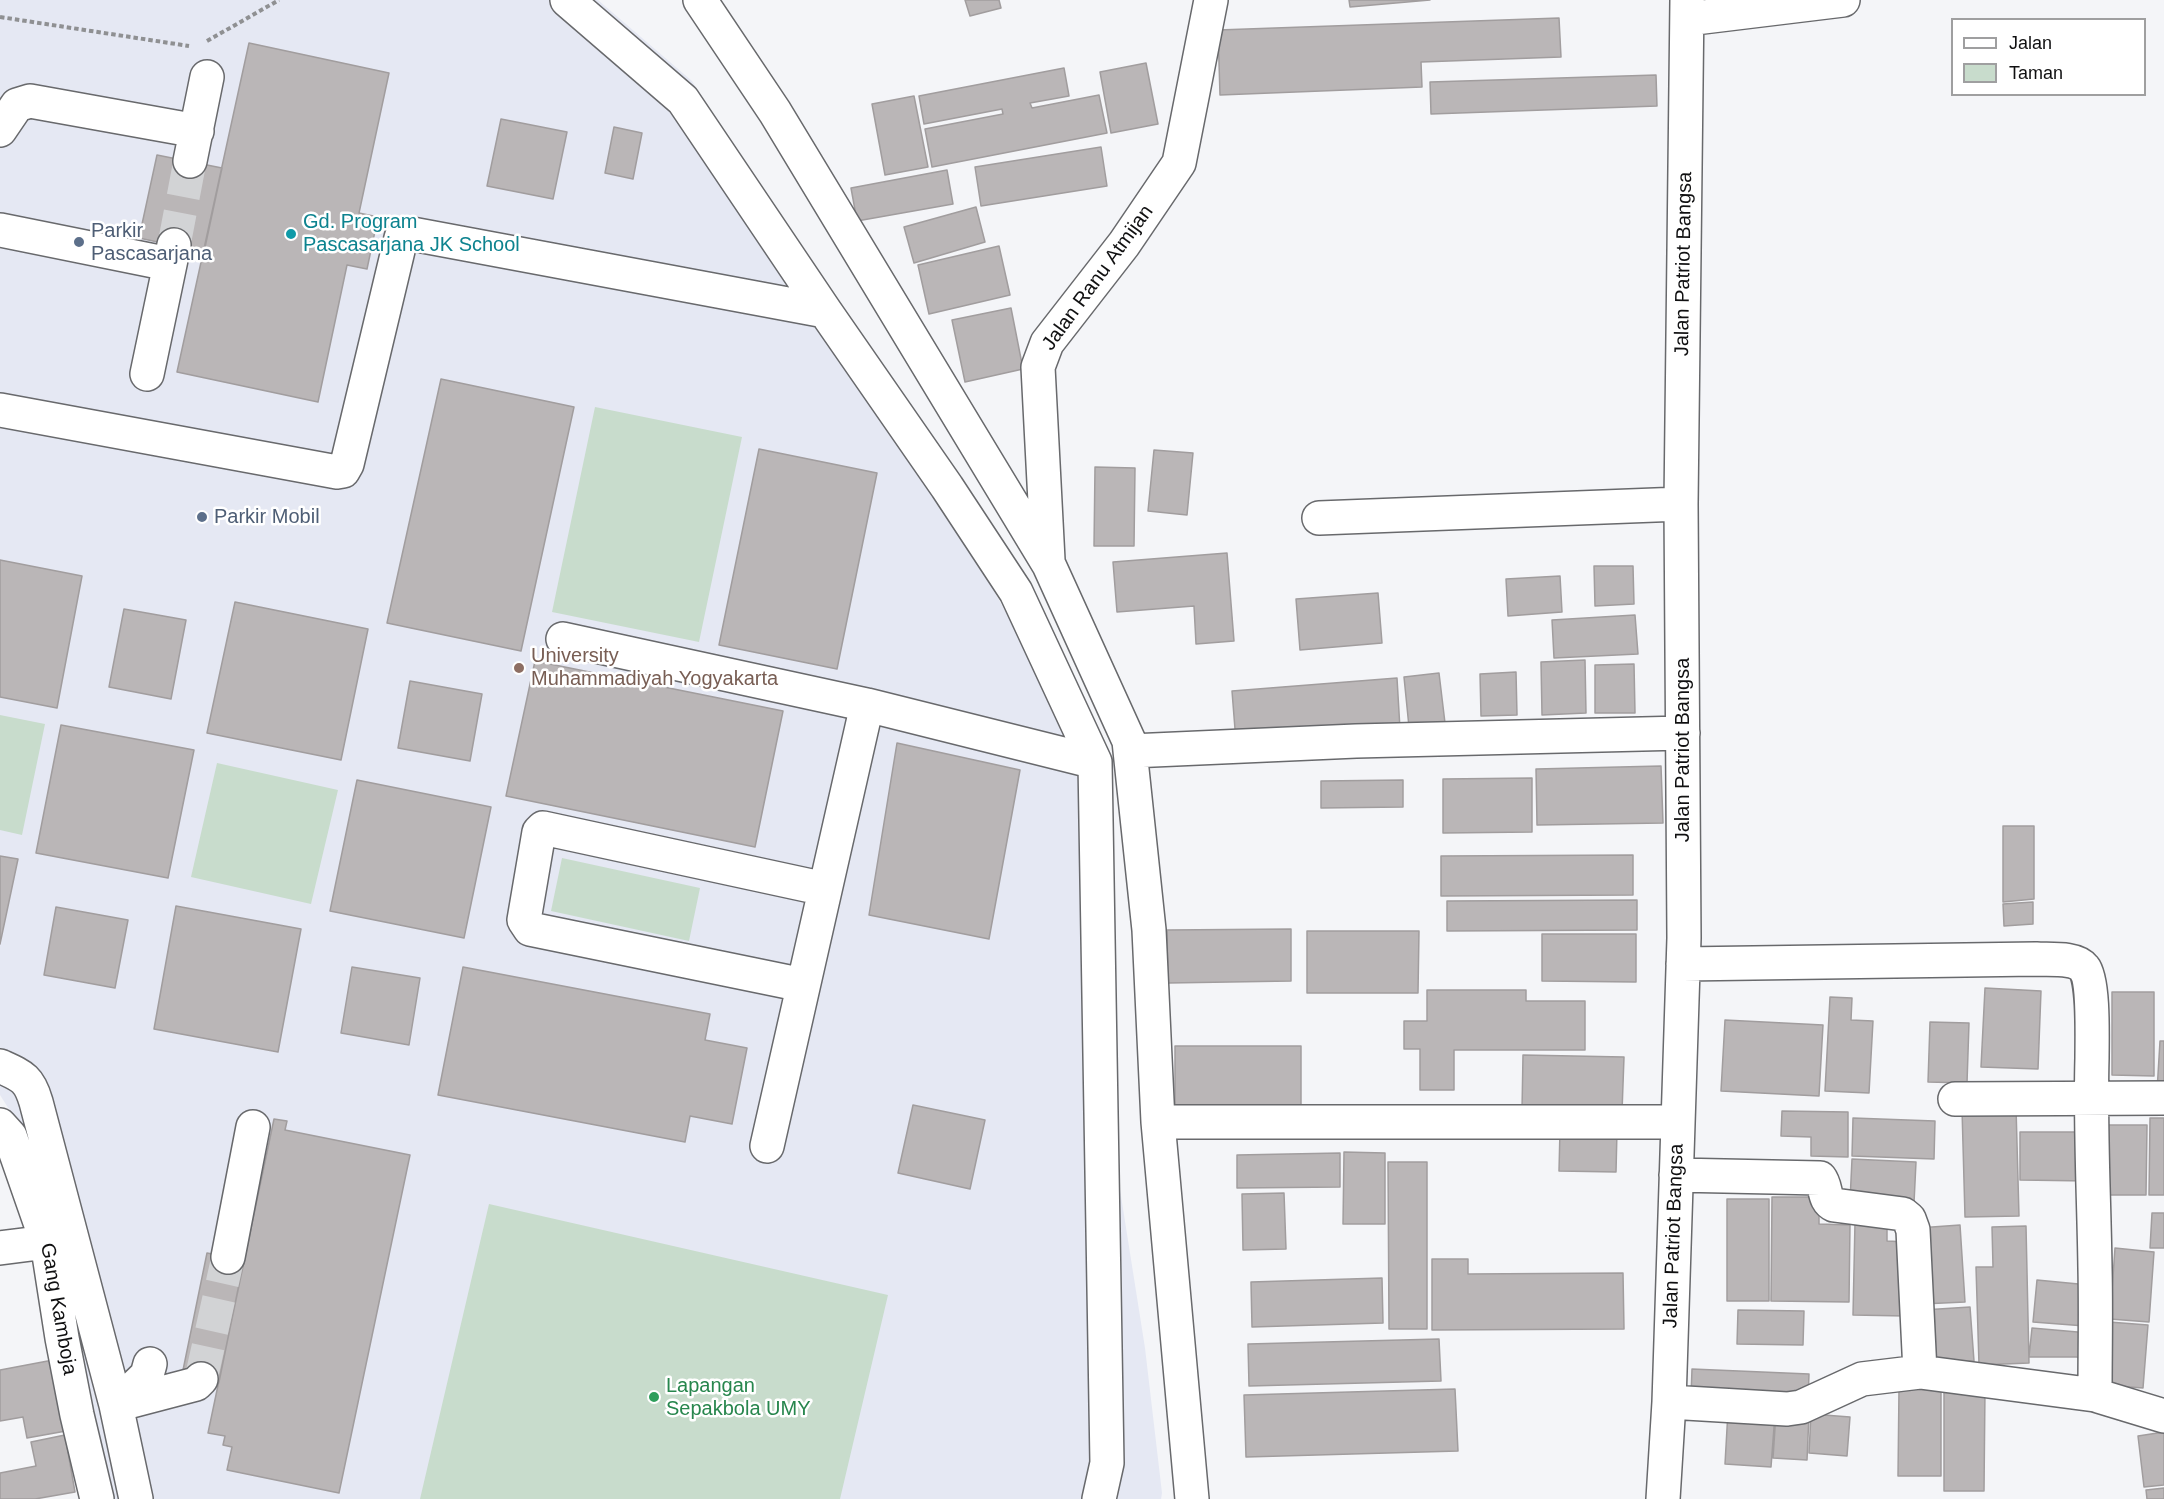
<!DOCTYPE html>
<html>
<head>
<meta charset="utf-8">
<style>
	body { margin:0 }
	#map { position:relative; width:2164px; height:1499px; overflow:hidden; background:#f4f5f8; font-family:Arial,sans-serif }
	canvas { display:block }
	.legend { position:absolute; left:1951px; top:18px; width:195px; height:78px; box-sizing:border-box; background:#fff; border:2px solid #9f9fa0; margin:0; padding:8px 10px; list-style:none; font-size:18px; color:#101011 }
	.legend li { display:flex; align-items:center; gap:12px; height:30px }
	.legend b { width:30px; border:2px solid #9f9fa0 }
</style>
</head>
<body>
<div id="map">
<canvas width="2164" height="1499"></canvas>
<ul class="legend">
<li><b style="height:8px;background:#fff"></b>Jalan</li>
<li><b style="height:16px;background:#c8dccc"></b>Taman</li>
</ul>
</div>
<script>
const c = document.querySelector('canvas').getContext('2d');
c.lineJoin = 'round';
function fillPath(path, color) { c.fillStyle = color; c.fill(path, 'evenodd'); }
function strokePath(path, color, width, dash) { c.strokeStyle = color; c.lineWidth = width; c.lineCap = dash ? 'butt' : 'round'; c.setLineDash(dash || []); c.stroke(path); }
function label(font, color, halo, rows, align = 'center') {
  c.font = font + ' Arial,sans-serif'; c.lineWidth = 5; c.setLineDash([]); c.textBaseline = 'middle'; c.strokeStyle = halo; c.fillStyle = color; for (const [text, x, y, turn = 0] of rows) {
    c.save(); c.translate(x, y); c.rotate((+turn || 0) * Math.PI / 180); c.textAlign = isNaN(turn) ? turn : align; if (halo) c.strokeText(text, 0, 0); c.fillText(text, 0, 0); c.restore();
  }
}
fillPath(new Path2D(`
	M0,0H598L692,81L838,311L1087,758L1115,1158L1145,1348L1162,1493L1161,1499H108L24,1133L0,1095Z`), '#e5e8f3');
fillPath(new Path2D(`
	M595,407L742,437L699,642L552,612Z
	M0,715L45,724L22,835L0,830Z
	M217,763L338,790L311,904L191,877Z
	M562,858L700,888L689,941L551,911Z
	M489,1204L888,1295L840,1499H420Z`), '#c8dccc');
const building = new Path2D(`
	M965,0H999L1001,8L970,16Z
	M1349,0H1430L1350,7Z
	M1559,18L1561,57L1421,62L1422,87L1220,95L1218,30Z
	M249,43L389,73L359,213L378,217L367,269L347,265L318,402L177,372Z
	M1146,63L1158,124L1111,133L1100,72Z
	M1064,68L1069,96L1030,103L1032,108L1099,95L1107,133L932,167L925,129L1003,114L1002,109L924,124L919,96Z
	M1656,75L1657,106L1431,114L1430,82Z
	M914,96L928,167L885,175L872,104Z
	M501,119L567,132L553,199L487,186Z
	M614,127L642,133L633,179L605,173Z
	M1101,147L1107,186L981,206L975,167Z
	M157,155L222,168L204,252L139,238Z
	M947,170L953,204L857,221L851,188Z
	M976,207L985,242L914,263L904,227Z
	M999,246L1010,295L929,314L918,265Z
	M1011,308L1023,369L965,382L952,320Z
	M441,379L574,407L521,651L387,623Z
	M759,449L877,473L837,669L719,645Z
	M1154,450L1193,453L1187,515L1148,511Z
	M1095,467L1135,468L1134,546H1094Z
	M1227,553L1234,641L1196,644L1194,606L1117,612L1113,562Z
	M0,560L82,576L57,708L0,697Z
	M1594,566H1633L1634,604L1595,606Z
	M1560,576L1562,612L1508,616L1506,579Z
	M1378,593L1382,643L1300,650L1296,599Z
	M235,602L368,629L341,760L207,733Z
	M124,609L186,620L171,699L109,687Z
	M1635,615L1638,654L1554,658L1552,620Z
	M1585,660L1586,713L1542,715L1541,662Z
	M535,661L783,711L755,847L506,796Z
	M1634,664L1635,713H1595V665Z
	M1516,672L1517,715L1481,716L1480,674Z
	M1439,673L1445,723L1409,727L1404,677Z
	M1397,678L1400,729L1236,742L1232,691Z
	M410,681L482,694L470,761L398,748Z
	M61,725L194,750L168,878L36,853Z
	M897,743L1020,770L989,939L869,915Z
	M1661,766L1663,823L1537,825L1536,769Z
	M1532,778V832L1443,833V779Z
	M357,780L491,807L464,938L330,911Z
	M1403,780V807L1321,808V781Z
	M2003,826H2034V899L2003,902Z
	M1633,855V895L1441,896V856Z
	M0,856L18,859L0,944Z
	M1637,900V930L1447,931V901Z
	M2033,902V924L2004,926L2003,904Z
	M176,906L301,929L278,1052L154,1029Z
	M56,907L128,920L115,988L44,975Z
	M1291,929V981L1168,983L1167,930Z
	M1307,931H1419L1418,993H1307Z
	M1542,934H1636V982L1542,981Z
	M352,967L420,978L409,1045L341,1033Z
	M463,967L710,1014L705,1040L747,1048L732,1124L690,1116L685,1142L438,1095Z
	M1985,988L2041,991L2038,1069L1981,1067Z
	M1427,990H1526V1001H1585V1050H1454V1090H1420V1049H1404V1021H1427Z
	M2112,992H2154V1076L2112,1075Z
	M1830,997L1852,998L1851,1020L1873,1021L1869,1093L1825,1091Z
	M1725,1020L1823,1025L1819,1096L1721,1091Z
	M1930,1022L1969,1023L1967,1083L1928,1082Z
	M2160,1041H2164V1091H2157Z
	M1175,1046H1301V1107L1175,1108Z
	M1523,1055L1624,1057L1622,1112L1522,1110Z
	M913,1105L985,1120L970,1189L898,1173Z
	M2016,1107L2019,1216L1965,1217L1962,1109Z
	M1782,1111L1848,1112V1157L1811,1156V1137L1781,1136Z
	M1853,1118L1935,1121L1934,1159L1852,1156Z
	M2150,1118H2164V1195H2149Z
	M274,1119L287,1121L285,1130L410,1155L339,1493L227,1470L232,1447L223,1445L225,1436L208,1433Z
	M2105,1125H2147L2146,1195H2104Z
	M1560,1130L1617,1131L1616,1172L1559,1171Z
	M2020,1132H2088V1181L2020,1180Z
	M1344,1152L1385,1153V1224H1343Z
	M1340,1153V1187L1237,1188V1155Z
	M1852,1159L1916,1162L1914,1203L1850,1201Z
	M1388,1162H1427V1329H1389Z
	M1284,1193L1286,1249L1243,1250L1242,1194Z
	M1772,1197H1819V1224L1850,1225L1849,1302L1771,1301Z
	M1727,1199H1769V1301H1727Z
	M2152,1213H2164V1248H2150Z
	M1855,1222L1887,1223V1241L1908,1242L1905,1316L1853,1315Z
	M1960,1225L1965,1302L1922,1304L1918,1228Z
	M2026,1226L2029,1363L1979,1365L1976,1267H1993L1992,1227Z
	M2115,1248L2154,1252L2149,1322L2110,1319Z
	M207,1253L244,1260L219,1382L182,1375Z
	M1432,1259H1468V1274L1623,1273L1624,1329L1432,1330Z
	M1382,1278L1383,1323L1252,1327L1251,1282Z
	M2037,1280L2089,1285L2085,1326L2033,1322Z
	M1970,1307L1974,1361L1927,1364L1923,1310Z
	M1738,1310L1804,1311L1803,1345L1737,1344Z
	M2109,1322L2148,1325L2143,1388L2104,1385Z
	M2032,1328L2089,1333L2086,1362L2077,1357H2029Z
	M1439,1339L1441,1381L1249,1386L1248,1344Z
	M53,1360L66,1431L27,1438L23,1417L0,1421V1370Z
	M1692,1369L1809,1374L1808,1402L1691,1397Z
	M1899,1388H1941V1476H1898Z
	M1455,1389L1458,1451L1246,1457L1244,1395Z
	M1944,1389H1985L1984,1491H1944Z
	M1728,1411L1775,1414L1771,1467L1725,1464Z
	M1776,1413L1809,1415L1807,1460L1773,1458Z
	M1811,1414L1850,1417L1847,1456L1809,1453Z
	M2164,1432V1485L2144,1487L2138,1436Z
	M65,1435L75,1492L35,1499H0V1473L36,1466L31,1442Z
	M2164,1488V1499H2147L2146,1490Z`);
fillPath(building, '#bab6b7');
strokePath(building, '#a19d9e', 1.5);
strokePath(new Path2D(`
	M174,245L190,161
	M201,1379L228,1257`), '#d2d3d5', 33, [33, 16]);
const minor = new Path2D(`
	M567,0L683,100L825,311L947,487L1016,592L1095,762L1107,1463L1099,1499
	M700,0L775,112L1049,565L1129,741L1149,930L1158,1122L1192,1499
	M1687,19L1843,0
	M0,130L17,105L30,101L197,131
	M190,161L207,77
	M0,230L169,264
	M147,374L174,245
	M0,410L337,472L343,471L347,464L401,238L405,235L412,234L825,311
	M1319,518L1681,504
	M1048,560L1038,367L1047,343L1124,244L1179,163L1211,0
	M563,639L867,705L1095,762
	M1131,751L1356,741L1683,733
	M1683,964L2036,959C2049,960 2076,957 2084,968C2094,980 2092,1040 2092,1058C2090,1128 2094,1198 2095,1268C2096,1310 2095,1353 2095,1395
	M803,985L530,929L524,920L539,832L543,828L825,889
	M0,1066C22,1076 29,1078 36,1102L116,1405L136,1499
	M1955,1099L2164,1098
	M1158,1122H1677
	M0,1125L10,1136L47,1242L62,1338L77,1415L97,1499
	M767,1146L867,705
	M1676,1175L1820,1178C1827,1187 1823,1200 1834,1205L1903,1214L1909,1219L1913,1230L1920,1372
	M0,1248L47,1242
	M228,1257L253,1127
	M1669,1402L1787,1409L1801,1407L1862,1379L1920,1372L2095,1395L2164,1416
	M117,1404L147,1375L150,1364
	M116,1405L196,1384L201,1379
	M1663,1499L1669,1402L1684,938L1681,504L1687,0`);
strokePath(minor, '#68696c', 36);
strokePath(new Path2D(`
	M0,17L189,46
	M207,41L279,0`), '#8f9092', 4, [4.5, 3]);
strokePath(minor, '#fff', 33);
for (const [x, y, r, color] of [
	[291,234,6,"#0f9aa8"],
	[79,242,6,"#5c6f8a"],
	[202,517,6,"#5c6f8a"],
	[519,668,6,"#8d6e63"],
	[654,1397,6,"#2e9e5b"]
]) { const dot = new Path2D(); dot.arc(x, y, r, 0, 2 * Math.PI); c.fillStyle = color; c.fill(dot); strokePath(dot, '#fff', 2); }
label('20px', '#0d838f', '#fff', [
	["Gd. Program",303,222],
	["Pascasarjana JK School",303,245]
], 'left');
label('20px', '#4e5e75', '#fff', [
	["Parkir",91,231],
	["Pascasarjana",91,254],
	["Parkir Mobil",214,517]
], 'left');
label('20px', '#101011', '#fff', [
	["Jalan Patriot Bangsa",1684,264,-89],
	["Jalan Ranu Atmijan",1098,278,-54],
	["Jalan Patriot Bangsa",1683,750,-90],
	["Jalan Patriot Bangsa",1674,1236,-88],
	["Gang Kamboja",58,1309,80]
]);
label('20px', '#785e54', '#fff', [
	["University",531,656],
	["Muhammadiyah Yogyakarta",531,679]
], 'left');
label('20px', '#27864d', '#fff', [
	["Lapangan",666,1386],
	["Sepakbola UMY",666,1409]
], 'left');
</script>
</body>
</html>
